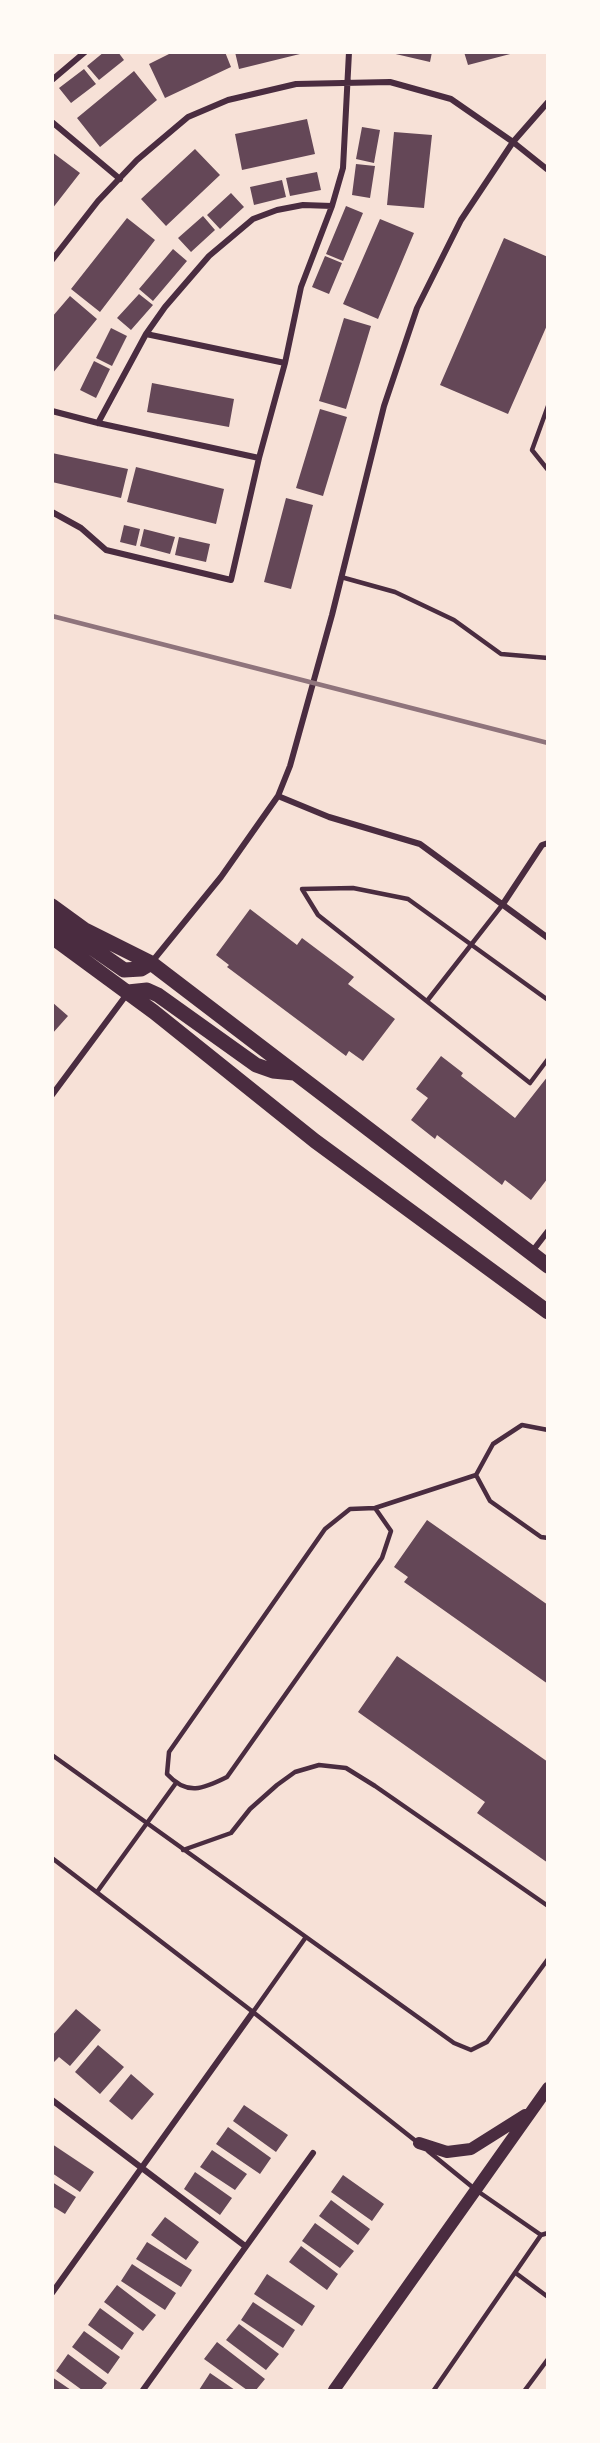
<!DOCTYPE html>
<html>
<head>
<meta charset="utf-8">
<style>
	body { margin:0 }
	#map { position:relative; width:600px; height:2443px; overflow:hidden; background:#f7e1d7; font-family:"Space Grotesk",sans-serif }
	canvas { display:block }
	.frame { position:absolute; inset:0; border:54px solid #fffaf5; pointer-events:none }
</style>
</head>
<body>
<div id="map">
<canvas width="600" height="2443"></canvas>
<div class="frame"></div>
</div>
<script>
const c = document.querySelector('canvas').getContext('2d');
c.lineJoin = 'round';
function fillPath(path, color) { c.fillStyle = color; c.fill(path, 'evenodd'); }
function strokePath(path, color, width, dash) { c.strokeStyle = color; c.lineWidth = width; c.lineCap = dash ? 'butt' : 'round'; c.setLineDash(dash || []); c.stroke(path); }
fillPath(new Path2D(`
	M104,52H118L124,60L99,80L87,66Z
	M173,52H225L231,67L165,98L149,64Z
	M235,52H304V53L239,69Z
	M387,52H432L430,62Z
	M464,52H514V53L468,65Z
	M84,69L96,84L71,103L59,88Z
	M134,71L157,100L100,147L77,118Z
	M307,119L315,154L242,170L235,134Z
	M362,127L380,130L374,163L356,159Z
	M394,132L432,135L424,208L387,205Z
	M195,149L220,175L166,226L141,199Z
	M52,152L80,173L52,209Z
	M356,164L375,166L370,198L352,195Z
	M317,172L321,190L290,196L286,178Z
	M282,180L286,197L254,205L250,187Z
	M231,193L244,207L220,229L207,215Z
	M346,206L363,213L343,261L326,254Z
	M203,216L215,230L191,252L178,238Z
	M127,218L155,240L100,312L71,289Z
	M380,219L414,233L378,319L343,304Z
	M504,238L548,257V323L508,414L440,385Z
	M173,249L187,261L153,301L139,289Z
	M325,256L342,263L329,294L312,287Z
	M139,294L153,305L131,330L117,318Z
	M70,296L97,319L52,374V317Z
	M344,318L371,326L346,409L319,401Z
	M111,328L127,336L112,366L96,358Z
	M94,361L110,369L96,398L80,390Z
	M152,383L234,399L229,427L147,412Z
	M320,409L347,417L323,496L296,488Z
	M52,453L128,469L121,498L52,482Z
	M136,467L224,489L216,524L127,502Z
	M286,498L313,505L291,589L264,582Z
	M124,525L140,529L136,546L120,542Z
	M144,529L175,537L170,554L140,546Z
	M179,537L210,544L206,562L175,555Z
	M250,909L297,945L302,938L354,977L348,984L395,1019L363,1061L349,1051L346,1056L227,967L229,965L216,955Z
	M52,1002L68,1016L52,1034Z
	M441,1056L463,1073L461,1076L515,1118L548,1076V1178L531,1200L505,1180L502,1185L437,1135L435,1139L411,1120L428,1098L416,1089Z
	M427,1520L548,1605V1684L404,1582L408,1577L394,1567Z
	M397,1656L548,1762V1863L477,1813L485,1802L358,1712Z
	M76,2009L101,2030L70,2066L59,2057L52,2064V2036Z
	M98,2045L124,2067L100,2094L75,2072Z
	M131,2074L154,2094L132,2120L109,2101Z
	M244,2105L288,2135L276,2152L233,2121Z
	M228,2127L271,2158L260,2174L216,2144Z
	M52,2144L94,2172L80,2192L52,2173Z
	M212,2150L247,2174L235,2190L200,2167Z
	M195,2172L232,2198L220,2215L184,2189Z
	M343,2175L384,2204L372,2221L331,2192Z
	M52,2182L76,2197L65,2214L52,2206Z
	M331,2200L370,2229L358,2245L319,2216Z
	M165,2217L199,2242L186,2260L151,2235Z
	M315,2223L354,2251L340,2268L302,2241Z
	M147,2242L192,2270L181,2287L136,2259Z
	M301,2246L338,2274L327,2290L289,2262Z
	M132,2264L176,2293L165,2310L121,2281Z
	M267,2274L315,2306L302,2326L254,2294Z
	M117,2285L156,2315L143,2331L104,2302Z
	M253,2302L295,2330L283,2348L241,2320Z
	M100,2308L134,2333L122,2350L88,2325Z
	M239,2324L279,2354L266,2370L226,2340Z
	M84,2331L120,2357L108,2374L72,2347Z
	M217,2342L265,2379L256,2390H247L204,2359Z
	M68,2354L107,2383L101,2390H82L56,2371Z
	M210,2373L235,2390H199Z
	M52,2377L71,2390H52Z`), '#644757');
strokePath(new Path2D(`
	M548,406L532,450L548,470
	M341,577L395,592L454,620L501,654L548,658
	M548,1000L408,899L353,888L302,889L318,915L530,1083L548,1059
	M427,1001L503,904
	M548,1430L522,1425L493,1444L476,1475L490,1501L541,1537L548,1538
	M375,1508L391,1531L382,1558L227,1777C203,1789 187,1796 167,1774L169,1752L325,1529L350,1509L375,1508L476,1475
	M52,1755L454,2043L471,2050L487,2042L548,1959
	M183,1850L231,1833L250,1809L277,1785L295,1772L319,1765L346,1768L375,1786L548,1906
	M52,1858L253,2012L417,2142
	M97,1892L176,1783
	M253,2012L306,1937
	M428,2151L476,2190L541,2235
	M517,2274L548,2297
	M434,2390L541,2235L548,2233
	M525,2390L548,2359`), '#4a2c40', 4.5);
strokePath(new Path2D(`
	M52,80L85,52
	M52,122L120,179
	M52,260L98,201L137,160L188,117L228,100L296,84L390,82L451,99L513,142L548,170
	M146,334L285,363
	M52,411L98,423L259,458
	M98,423L146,334L165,307L209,256L253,219L277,210L303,205L332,206
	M52,512L81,528L106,550L231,580L259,458L285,363L301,287L332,206L343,168L349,52
	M278,796L329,817L420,844L548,938
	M503,904L542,845L548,843
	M151,963L221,877L278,796L290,766L332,615L384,406L417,308L461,220L513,142L548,102
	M52,1095L127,994
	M531,1253L548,1231
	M52,2100L245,2246
	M52,2293L253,2012
	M143,2390L313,2153`), '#4a2c40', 6);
strokePath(new Path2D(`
	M419,2143L447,2152L471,2149L525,2115
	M334,2390L548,2088`), '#4a2c40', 12);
strokePath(new Path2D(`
	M52,906L85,930L151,963L548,1266
	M52,920L124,970L141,969L151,963
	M52,937L154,1012L315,1141L548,1312
	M128,992L147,990L158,995L256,1065L273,1071L294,1073`), '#4a2c40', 15);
strokePath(new Path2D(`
	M52,616L548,743`), '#8f747c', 4.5);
</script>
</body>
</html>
